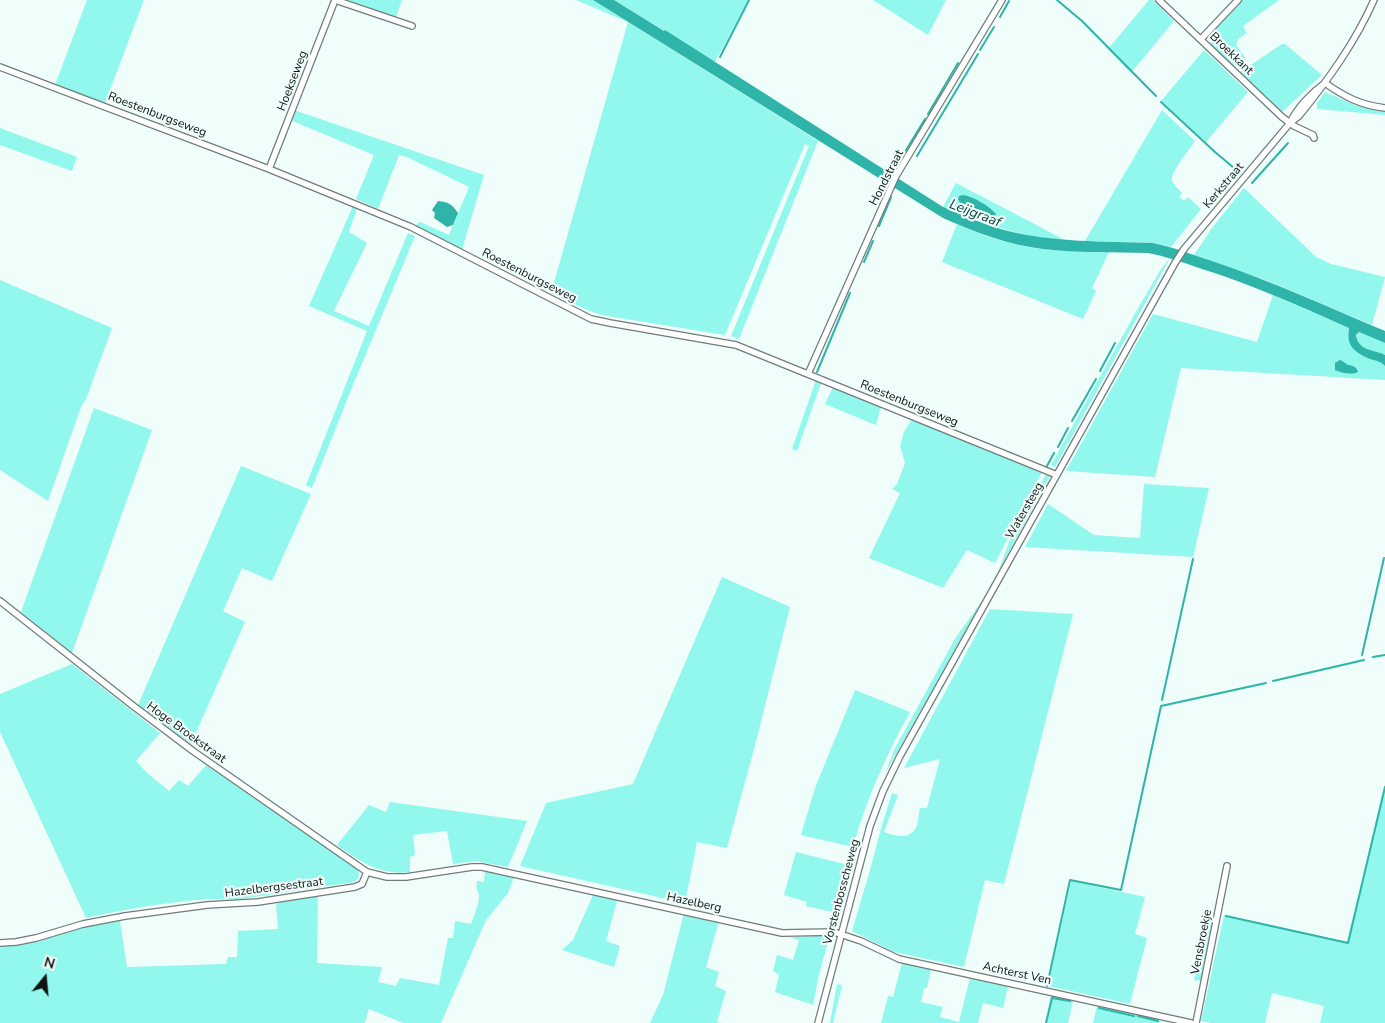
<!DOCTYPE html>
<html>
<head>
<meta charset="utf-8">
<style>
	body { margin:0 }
	#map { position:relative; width:1385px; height:1023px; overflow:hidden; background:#effdfb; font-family:"Nunito Sans",sans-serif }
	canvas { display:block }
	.north { position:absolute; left:20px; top:953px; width:50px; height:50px; -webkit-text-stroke:4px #effdfb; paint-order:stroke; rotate:17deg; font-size:14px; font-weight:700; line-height:20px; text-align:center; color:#0f1413 }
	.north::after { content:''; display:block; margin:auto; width:18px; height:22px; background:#0f1413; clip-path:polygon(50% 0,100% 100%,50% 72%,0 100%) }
</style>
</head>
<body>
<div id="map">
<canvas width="1385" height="1023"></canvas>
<div class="north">N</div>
</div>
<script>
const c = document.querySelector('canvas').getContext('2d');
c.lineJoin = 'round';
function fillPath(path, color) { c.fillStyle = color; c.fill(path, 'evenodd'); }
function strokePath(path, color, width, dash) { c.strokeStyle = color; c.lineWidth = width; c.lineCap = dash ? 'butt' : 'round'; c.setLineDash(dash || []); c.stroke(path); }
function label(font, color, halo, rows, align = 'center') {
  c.font = font + ' "Nunito Sans",sans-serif'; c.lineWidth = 4.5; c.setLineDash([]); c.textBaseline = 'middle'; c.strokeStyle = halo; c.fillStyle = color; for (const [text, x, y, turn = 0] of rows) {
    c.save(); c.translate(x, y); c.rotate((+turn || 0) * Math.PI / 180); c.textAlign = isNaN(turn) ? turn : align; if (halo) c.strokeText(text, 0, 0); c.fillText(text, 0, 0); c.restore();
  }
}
fillPath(new Path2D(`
	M87,0H144L105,103L55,85Z
	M347,0H402L396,17Z
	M576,0H593L818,141L739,339L731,336L809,146L805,144L725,335L601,315L585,309L551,293L628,22Z
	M614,0H748L715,62Z
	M873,0H946L928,35Z
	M1149,0H1153L1174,21L1131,73L1108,49Z
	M1238,0H1279L1243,26L1247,33L1238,39L1236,45L1245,57L1233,66C1223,57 1209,47 1208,34Z
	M1282,44H1285L1322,75L1282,112L1240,72Z
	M1204,50L1248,92L1206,142L1161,101Z
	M1325,92L1357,106L1385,112V115L1317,109V103Z
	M294,110L484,175L462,250L415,227L417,224L420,222L449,235L469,187L407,157L399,155L378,209L356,199L374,155L290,120Z
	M1162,110L1195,141C1190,149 1171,171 1172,180C1173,185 1179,189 1182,193L1179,197L1184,201L1188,197L1201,209L1171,247L1153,243L1085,241Z
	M0,128L77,157L72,171L0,145Z
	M956,183L1065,240C1022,238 982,223 943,207Z
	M1244,188L1316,257L1331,264L1385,277L1372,325L1268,281L1194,255L1212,228Z
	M353,206L357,208L349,232L367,243L334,311L369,326L408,233L415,236L353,385L312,488L306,485L367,331L309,306Z
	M957,224C984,236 1013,246 1043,249C1065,251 1087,251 1109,252L1092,288L1096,291L1083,319L942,262Z
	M1170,258L1055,467L1051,465L1137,310L1161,269Z
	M0,280L112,328L86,399L81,407L48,501L0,470Z
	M1273,295L1349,328L1348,333L1353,348L1370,359L1380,361L1385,366V380L1181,368L1155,477L1066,471L1153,314L1257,342Z
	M1359,332L1385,343V355C1375,350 1356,351 1357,334Z
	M816,380L821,383L797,451L792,449Z
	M834,388L881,407L876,425L825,404L832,389Z
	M94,408L152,430L72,653L21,612Z
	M912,419L1042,472L995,563L967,550L943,588L869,558L900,493L892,489L897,484L905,463L900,446L904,432Z
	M241,466L311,494L272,581L242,568L223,611L245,622L191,744L138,705Z
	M1046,474L1050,476L998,572L1009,542Z
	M1144,484L1209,488L1193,557L1025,547L1048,504L1094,535L1140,538Z
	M722,577L790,607L753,753L727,848L697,842L685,903L520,866L546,803L633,784Z
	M982,601L886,772L894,750L956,637Z
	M990,609L1073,614L1004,884L985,880L964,967L894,952L852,931L870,870L882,825L892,793L898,795L884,832C896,836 911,841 917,825C919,820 918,814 920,808H927L940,759L904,768Z
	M72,664L160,733L136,761L147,773L169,791L179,780L188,786L206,765L357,868C360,874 360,878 354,882L247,898C234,900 222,899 209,899C168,902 126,909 86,918L0,732V694Z
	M855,690L910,712C886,755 866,800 853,847L801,835L815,788Z
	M1385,784V1023H1320L1324,1006L1272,993L1265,1023H1211L1201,1021L1224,915L1347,942Z
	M390,802L527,821L508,867L475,861L453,864L447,831L413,835L415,855L410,857V872C380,876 360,861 337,845L369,805L386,812Z
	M796,852L848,865L836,913L806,906L807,902L784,895Z
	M485,870L515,875L508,893L486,920L441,1023H403L369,1009L365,1023H0V946L16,944L80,927L120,921L127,967L226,964L228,957H237L238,931L278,929L276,905L278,901L318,895L317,963L382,967L378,982L396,986L400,978L439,985L448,938H453L455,921L471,924C473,918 479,904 479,897C479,890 475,892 477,881L484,882Z
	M1071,881L1145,897L1135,934L1147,938L1130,1004L1048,986Z
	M594,893L618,898L606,941L620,946L614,967L562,950L573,940Z
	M684,913L719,921L706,967L719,972L715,986L726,991L717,1022L722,1023H650L663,995Z
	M1207,924L1213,926L1201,981L1194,980Z
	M830,935L819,974L813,1005L775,992L779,975L773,971L777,955L793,960L799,940L786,936L793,937Z
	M902,963L931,969L927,988H924L921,1002L943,1007L940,1017L959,1022L970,978L1008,987L1003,1008L983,1003L978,1023H881L888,996L893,997Z
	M837,984L842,985L833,1023H830Z
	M1051,996L1073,1001L1068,1023H1045Z
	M1097,1006L1159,1020L1161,1023H1093Z`), '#92f7ec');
fillPath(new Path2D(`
	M593,0H614L664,31L665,30L943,207C963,215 983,224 1004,230C1053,243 1104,241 1153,243C1173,247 1193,255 1212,261C1271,281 1328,307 1385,331V343L1359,332L1356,335C1359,352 1374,349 1385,355V366C1380,361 1377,361 1370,359C1354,352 1346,346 1349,328C1299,306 1251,284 1199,268C1182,262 1165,256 1148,253C1113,252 1078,253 1043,249C1008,245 975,232 943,218Z
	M963,195C974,197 988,205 996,214L994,219C982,220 984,212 976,209C972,208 968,209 963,208L958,199L959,196Z
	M438,201C448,202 452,204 458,213L453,225L447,227L434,218L435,213L432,210Z
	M1340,360C1343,361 1345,363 1348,365C1353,366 1356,366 1358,372C1352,375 1341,373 1335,370V363Z`), '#2eb4a8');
strokePath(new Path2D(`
	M1057,0L1082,21L1156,96
	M1000,17L1009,1
	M980,50L994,27
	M720,57L749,0
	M1161,102L1215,152L1234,168
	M928,114L958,63
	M917,156L978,54
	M894,170L925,119
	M1252,183L1288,143
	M879,226L891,197
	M864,262L873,241
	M1100,371L1115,343
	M817,372L850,293
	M1072,421L1096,379
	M1058,447L1068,428
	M1047,466L1054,453
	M1362,655L1384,558
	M1373,657L1385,655
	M1273,681L1364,660
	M1162,700L1193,559
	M1226,916L1348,943L1385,787
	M1047,986L1070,880L1121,890L1161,706L1266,683
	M1099,1008L1134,1016
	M1138,1016L1158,1021
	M1046,1023L1052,998L1070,1001`), '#2eb4a8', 2);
const minor = new Path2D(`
	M335,0L412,26
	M1159,0L1282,117L1294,126L1313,135L1314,138
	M1201,39L1238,0
	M0,67L269,169L411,227L591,319L610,323L736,345L1057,475
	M1325,83C1345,97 1360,105 1385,108
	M1291,122L1299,116C1328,80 1355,43 1374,0
	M269,169L335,0
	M808,374L896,176L1002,0
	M0,601L132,705L193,751L367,872L387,877H406L472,867H482L782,933L834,932L861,941L899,959L1191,1023
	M0,943L16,942L36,938L83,924L125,916L207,905L258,902L355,887L362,884L367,872
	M818,1023L870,826L883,791L900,756L1175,263L1184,249L1290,123C1297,108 1311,93 1325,83
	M1196,1023L1227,866`);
strokePath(minor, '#6f7c7a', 8);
strokePath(minor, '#fff', 5.5);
label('12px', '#0f1413', '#effdfb', [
	["Broekkant",1231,54,44],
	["Hoekseweg",293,81,-69],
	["Roestenburgseweg",157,115,21],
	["Hondstraat",887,178,-63],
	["Kerkstraat",1224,186,-50],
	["Roestenburgseweg",529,276,27],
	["Roestenburgseweg",909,404,22],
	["Watersteeg",1025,511,-60],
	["Hoge Broekstraat",186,733,36],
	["Hazelbergsestraat",274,888,-7],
	["Vorstenbosscheweg",842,892,-75],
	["Hazelberg",694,903,12],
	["Vensbroekje",1202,942,-79],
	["Achterst Ven",1017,974,12]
]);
label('italic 14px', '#09433e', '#effdfb', [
	["Leijgraaf",975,214,21]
]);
</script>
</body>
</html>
